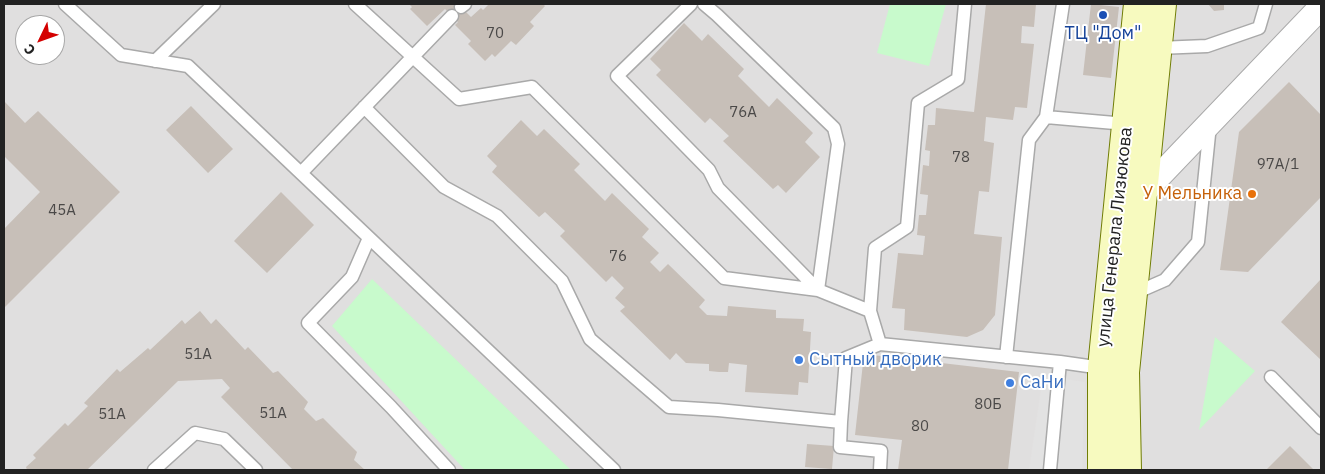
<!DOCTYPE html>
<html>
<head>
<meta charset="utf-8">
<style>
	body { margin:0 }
	#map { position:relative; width:1325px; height:474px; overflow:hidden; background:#f2efe9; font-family:"IBM Plex Sans",sans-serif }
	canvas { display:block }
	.frame { position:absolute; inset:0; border:5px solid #222; pointer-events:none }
	.north { position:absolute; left:15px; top:15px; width:50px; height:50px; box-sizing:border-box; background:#fff; border:1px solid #a7a7a7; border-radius:50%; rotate:228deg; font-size:14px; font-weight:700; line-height:20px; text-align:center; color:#222 }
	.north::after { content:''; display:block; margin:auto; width:18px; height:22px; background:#d40000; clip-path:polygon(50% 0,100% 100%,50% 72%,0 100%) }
</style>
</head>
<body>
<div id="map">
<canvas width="1325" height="474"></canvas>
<div class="frame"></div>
<div class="north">С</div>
</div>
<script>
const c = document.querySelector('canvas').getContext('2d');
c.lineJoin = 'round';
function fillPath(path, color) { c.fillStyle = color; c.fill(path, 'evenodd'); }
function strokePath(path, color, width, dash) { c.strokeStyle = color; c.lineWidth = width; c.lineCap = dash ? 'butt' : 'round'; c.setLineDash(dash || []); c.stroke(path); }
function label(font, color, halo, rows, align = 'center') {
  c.font = font + ' "IBM Plex Sans",sans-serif'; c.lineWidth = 4; c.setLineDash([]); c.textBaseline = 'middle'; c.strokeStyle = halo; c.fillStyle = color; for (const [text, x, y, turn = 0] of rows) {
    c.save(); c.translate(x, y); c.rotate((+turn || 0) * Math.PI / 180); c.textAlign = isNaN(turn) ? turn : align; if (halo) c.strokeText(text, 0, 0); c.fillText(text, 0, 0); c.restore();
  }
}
fillPath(new Path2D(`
	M4,4H1138L1102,470H4ZM25,25H55V55H25Z
	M1162,4H1321V470H1127Z`), '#e0dfdf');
fillPath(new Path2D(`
	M890,4H946L929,66L877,53Z
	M372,279L571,470H465L332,326Z
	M1215,337L1255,371L1199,430Z`), '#c8facc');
fillPath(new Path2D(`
	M1043,376L1085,382L1082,470H1029Z`), '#e2e2e2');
fillPath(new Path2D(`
	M409,4H458L471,17L481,8L483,10L489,4H543L545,6L530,22L534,26L516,45L511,41L495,57L492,54L485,61L468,44L471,41L455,25L458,22L445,9L427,26L410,9L412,7Z
	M986,4H1036L1034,27L1022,26L1021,43L1034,44L1027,108L1015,107L1013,120L986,117L984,141L994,143L989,192L979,191L974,234L1002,237L995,315L983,330L967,337L904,330L905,309L892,308L898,253L923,255L925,236L917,235L919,215H926L928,195L920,194L923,165L929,166L930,151L925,150L928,125H935L936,108L974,112Z
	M1091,4L1119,7L1111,78L1083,75Z
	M1208,4H1224V10L1214,11Z
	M684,23L702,41L708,34L744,69L738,76L769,107L777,98L813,133L805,142L820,157L786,193L778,185L773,189L723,141L729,136L710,118L705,123L656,75L661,70L650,59Z
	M1289,82L1321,115V197L1248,272L1220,270L1239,132Z
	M4,101L25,123L38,111L120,192L4,308V229L40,192L4,156Z
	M191,106L233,149L208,173L166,130Z
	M521,120L537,136L544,129L580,164L574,170L605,201L612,193L649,229L642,237L659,253L650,262L660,272L668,264L705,300L699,307L707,315L727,316L728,306L776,310V318L804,319L803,331L811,332L808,383L799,382L798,395L745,392L747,365L729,363L728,372H719L709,371V364L686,363L676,353L670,360L620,311L625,307L615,298L624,288L612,276L606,282L560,236L565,231L545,212L539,217L492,172L497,166L487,156Z
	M281,192L314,225L267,273L234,241Z
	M1321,279V360L1281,322Z
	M200,311L211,324L216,319L245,350L248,347L273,373L278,371L308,402L304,409L316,421L323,418L357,452L354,460L365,470H293L221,397L230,388L222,379L178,381L87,470H27L26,467L36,458L33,455L65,423L68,426L88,406L84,403L117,369L120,372L148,348L150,350L182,320L185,324Z
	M864,354L1019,372L1008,470H898L902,440L855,435Z
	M807,444L834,446L832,469L805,467Z
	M1290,446L1314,470H1266Z`), '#c7bfb8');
const lane = new Path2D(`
	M65,4L121,55L188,66L614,470
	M355,4L459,99L532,87L724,278L818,290L870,311
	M691,4L617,76L709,170L718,188L818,290
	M704,4L717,15L834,128L838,144L818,290
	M461,7L465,4
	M1158,48L1207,46L1259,28L1266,4
	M155,61L214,4
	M364,107L444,187L497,216L562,281L590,339L669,407L718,410L841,422L846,358L880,344L1060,362L1102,368
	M1046,117L1126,124
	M301,173L452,16
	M369,238L352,277L308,323L391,407L449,470
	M1133,294L1165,280L1198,242L1210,125
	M880,344L870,311L875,248L907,227L918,103L958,79L965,4
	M1006,357L1029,140L1046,117L1063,4
	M1271,377L1321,428
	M841,422L840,447L881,451L880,470
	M154,470L195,433L224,439L256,470
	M1050,470L1060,362`);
const street = new Path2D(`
	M1144,192L1321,7`);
const secondary = new Path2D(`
	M1102,470V368L1138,4
	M1127,470L1125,372L1162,4`);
strokePath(lane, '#a9a9a9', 15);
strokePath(street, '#a9a9a9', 26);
strokePath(secondary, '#707d05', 30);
strokePath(lane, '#fff', 12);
strokePath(street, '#fff', 24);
strokePath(secondary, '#f7fabf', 28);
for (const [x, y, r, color] of [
	[1103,15,5,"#1a4fb4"],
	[1252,194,5,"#e8710a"],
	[799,360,5,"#3f7fe0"],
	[1010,383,5,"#3f7fe0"]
]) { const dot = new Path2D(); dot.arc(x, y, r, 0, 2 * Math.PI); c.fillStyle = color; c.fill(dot); strokePath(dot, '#fff', 2); }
label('15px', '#4b4948', null, [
	["70",495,34],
	["76А",743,113],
	["78",961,158],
	["97А/1",1278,165],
	["45А",62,211],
	["76",618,257],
	["51А",198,355],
	["80Б",988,405],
	["51А",273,414],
	["51А",112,415],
	["80",920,427]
]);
label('18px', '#164399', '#fff', [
	["ТЦ \"Дом\"",1103,34]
]);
label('18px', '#c56008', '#fff', [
	["У Мельника",1242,194]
], 'right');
label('18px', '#222', '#fff', [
	["улица Генерала Лизюкова",1115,237,-84]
]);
label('18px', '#366cbe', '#fff', [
	["Сытный дворик",809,360],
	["СаНи",1020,383]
], 'left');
</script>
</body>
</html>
